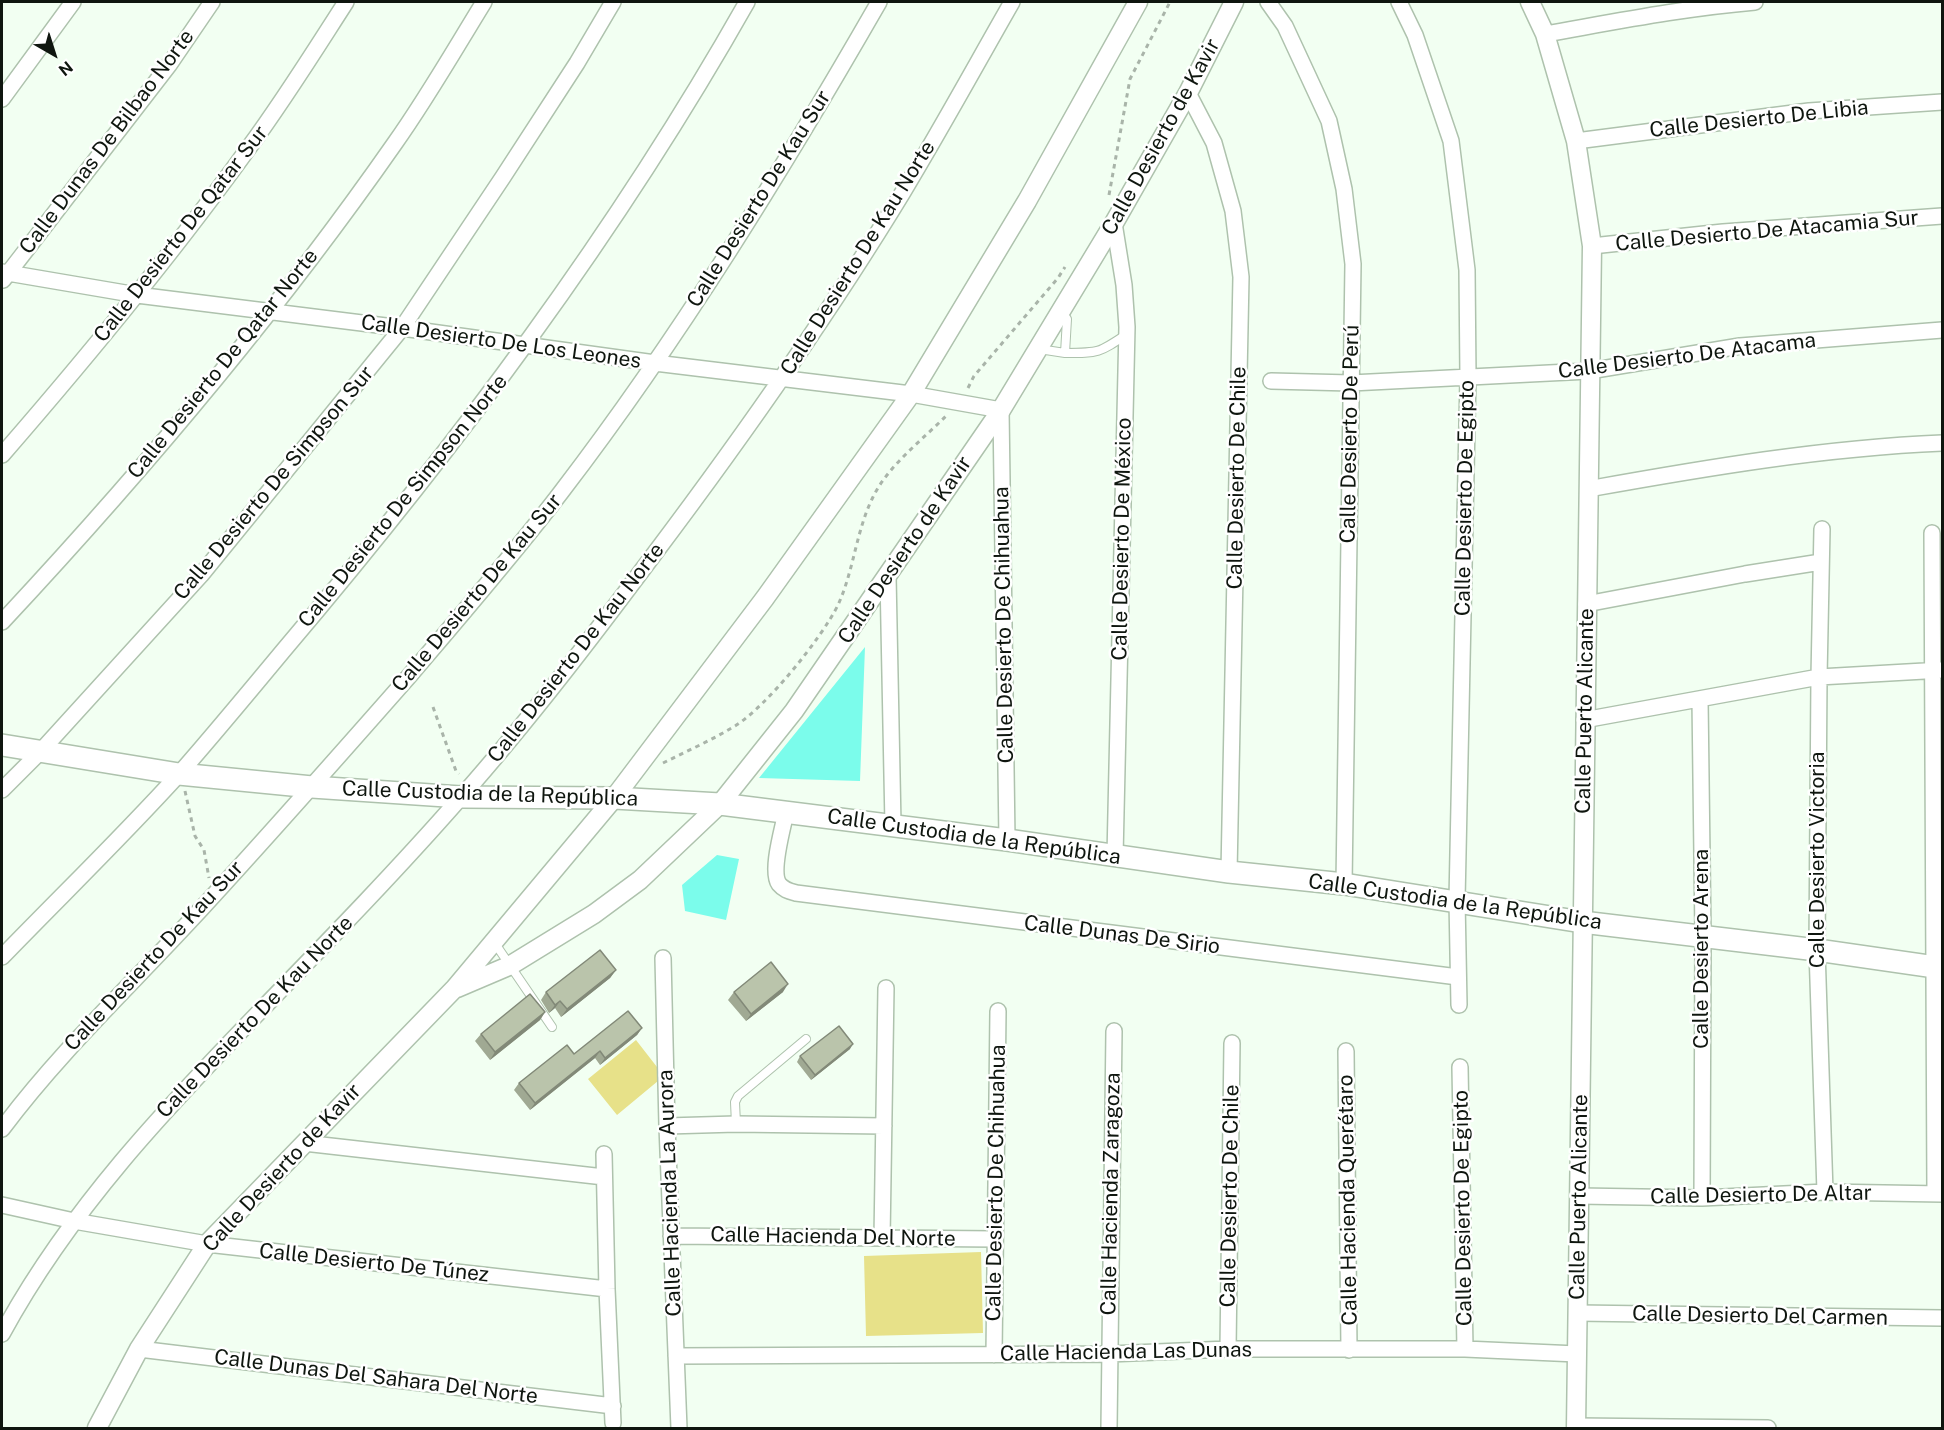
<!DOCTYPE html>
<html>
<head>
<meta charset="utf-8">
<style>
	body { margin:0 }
	#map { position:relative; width:1944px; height:1430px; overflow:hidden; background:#f2fff2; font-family:"Public Sans",sans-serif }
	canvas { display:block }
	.frame { position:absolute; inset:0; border:3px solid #0f160f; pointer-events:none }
	.north { position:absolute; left:24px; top:24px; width:60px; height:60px; -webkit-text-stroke:4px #fff; paint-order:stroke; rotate:141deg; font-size:16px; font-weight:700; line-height:24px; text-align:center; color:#0f160f }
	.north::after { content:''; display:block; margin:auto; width:21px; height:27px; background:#0f160f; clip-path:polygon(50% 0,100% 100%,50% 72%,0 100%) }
</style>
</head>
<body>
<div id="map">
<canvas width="1944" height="1430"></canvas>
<div class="frame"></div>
<div class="north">N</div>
</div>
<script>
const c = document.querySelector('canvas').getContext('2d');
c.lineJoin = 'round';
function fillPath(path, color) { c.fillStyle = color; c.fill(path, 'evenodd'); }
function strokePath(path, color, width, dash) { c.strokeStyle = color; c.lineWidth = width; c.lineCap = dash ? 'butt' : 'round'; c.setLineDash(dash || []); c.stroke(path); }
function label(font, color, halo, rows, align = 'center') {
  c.font = font + ' "Public Sans",sans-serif'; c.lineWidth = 5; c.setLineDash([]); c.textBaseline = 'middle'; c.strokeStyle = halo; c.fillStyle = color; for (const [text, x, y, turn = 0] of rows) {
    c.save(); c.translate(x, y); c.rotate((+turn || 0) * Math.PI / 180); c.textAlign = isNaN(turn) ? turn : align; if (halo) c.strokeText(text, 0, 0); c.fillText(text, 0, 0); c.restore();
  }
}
fillPath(new Path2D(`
	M636,1040L664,1076L617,1115L588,1079Z
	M981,1252L983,1333L866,1336L864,1256Z`), '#e7e189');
fillPath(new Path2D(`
	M865,647L860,781L759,778Z
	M717,855L739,859L726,920L685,911L682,885Z`), '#7bfceb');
const service = new Path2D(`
	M1039,349L1065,353L1067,319L1062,312
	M1065,353C1099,353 1099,353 1127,334
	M494,942L552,1027
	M736,1124L735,1102L738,1096L806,1039`);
const minor = new Path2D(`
	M1268,2L1285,26L1329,121L1344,189L1353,264L1344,884
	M1399,2L1415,35L1451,141L1467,270L1468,377L1457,900L1459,1005
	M1545,34C1614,22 1684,8 1755,2
	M1188,93L1214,143L1233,211L1241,277L1229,872
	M2,99L73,2
	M1576,141L1809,111L1942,102
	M1114,223L1124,285L1127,327L1115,856
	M1592,246L1723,232L1942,216
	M2,272L137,295L402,328L655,363L911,394L1001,410L1007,840
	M3,280L169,65L212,2
	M1271,381L1351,383L1589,371L1740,346L1942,330
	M2,455C88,356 173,253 250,146C284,100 315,50 346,2
	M1588,489C1705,468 1823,448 1942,443
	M1822,529L1819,677L1817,950L1825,1192
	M1932,533L1935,1194
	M888,576L893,825
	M1586,604L1745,574L1821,562
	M2,622C143,471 277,312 395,143C427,98 455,49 484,2
	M1700,699L1703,936L1702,1198
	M1584,720L1819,677L1942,670
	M2,790L40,752L201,575L402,328L503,177L577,63L613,2
	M786,812C783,828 770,871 779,884C784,890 789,891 796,893L1458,977
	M2,957C61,896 123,836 180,773C215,733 249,692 283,651C455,448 616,234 747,2
	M663,958L667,1126L679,1428
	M1346,1051L1349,1350
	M1460,1067L1465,1349
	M667,1126L736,1124L884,1126
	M2,1129C58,1054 126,990 190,921C265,840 338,757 411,674C462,614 514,554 562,491C680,337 783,169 879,2
	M304,1143L604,1177
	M604,1154L607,1289L613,1423
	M1579,1196L1702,1198L1825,1192L1942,1194
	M2,1205L74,1221L207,1244L607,1289
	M671,1236L995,1239
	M882,1238L886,988
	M1577,1313L1942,1318
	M2,1334C69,1210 167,1107 265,1006C331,938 398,869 461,797C530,719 593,636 655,553C743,436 827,317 903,192C941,129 976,65 1012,2
	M139,1349L613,1406
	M1228,1349L1232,1043
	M994,1355L998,1011
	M676,1356L1109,1354L1228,1349H1465L1577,1354
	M1576,1426L1768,1428
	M1109,1428L1114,1031`);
const tertiary = new Path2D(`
	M1530,2L1545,34L1576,141L1592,246L1576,1428
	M457,988L511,965L594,914L640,880L720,804L794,711L1001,410L1114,223L1188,93L1234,2
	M97,1428L139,1349L207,1244L455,988L614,798L765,598L911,394L1027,201L1138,2`);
const secondary = new Path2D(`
	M2,745L179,774L312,787L461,797L614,798L720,804L1007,840L1229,872L1344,884L1582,922L1817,950L1942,968`);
strokePath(service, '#aec2ad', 10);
strokePath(minor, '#aec2ad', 18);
strokePath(tertiary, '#aec2ad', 21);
strokePath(secondary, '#aec2ad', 24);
strokePath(new Path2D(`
	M1109,195L1130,79L1170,2
	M968,388L974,376L1058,278L1065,267
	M433,707L456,771L459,774
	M663,763C687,751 712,740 735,726C767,706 821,639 838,605C854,570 856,531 873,497C888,466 921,441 946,416
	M185,791L195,836L204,850L209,878`), '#a9b4a9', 3, [4.5, 4.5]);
strokePath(service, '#fff', 8);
strokePath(minor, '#fff', 15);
strokePath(tertiary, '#fff', 18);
strokePath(secondary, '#fff', 21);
fillPath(new Path2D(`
	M616,970L610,978L561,1017L555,1008L549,1013L541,1000L546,992Z
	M734,992H783L746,1021L728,1000Z
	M545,1012L540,1020L490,1060L475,1041L481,1034Z
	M642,1028L637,1035L600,1065L595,1058L530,1110L514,1090L519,1083L574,1054Z
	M850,1049L811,1080L797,1062L800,1056Z`), '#a0a993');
fillPath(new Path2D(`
	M616,970L610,978L561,1017L567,1009Z
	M788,984L783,992L746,1021L751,1014Z
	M560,1001L555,1008L549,1013L555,1005Z
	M545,1012L540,1020L490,1060L495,1052Z
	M642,1028L637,1035L600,1065L605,1058Z
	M853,1044L850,1049L811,1080L815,1075Z
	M600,1051L595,1058L530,1110L535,1103Z`), '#828978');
const building = new Path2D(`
	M600,950L616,970L567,1009L560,1001L555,1005L546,992Z
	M771,962L788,984L751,1014L734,992Z
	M530,994L545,1012L495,1052L481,1034Z
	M628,1011L642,1028L605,1058L600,1051L535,1103L519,1083L567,1045L574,1054Z
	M839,1026L853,1044L815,1075L800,1056Z`);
fillPath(building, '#bac4ab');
strokePath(building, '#828978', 1.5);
label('21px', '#0f160f', '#fff', [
	["Calle Desierto De Libia",1759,119,-6],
	["Calle Desierto de Kavir",1161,137,-61],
	["Calle Dunas De Bilbao Norte",107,142,-53],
	["Calle Desierto De Kau Sur",759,199,-58],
	["Calle Desierto De Atacamia Sur",1767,231,-5],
	["Calle Desierto De Qatar Sur",181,234,-52],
	["Calle Desierto De Kau Norte",858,258,-58],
	["Calle Desierto De Los Leones",501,342,8],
	["Calle Desierto De Atacama",1687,356,-7],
	["Calle Desierto De Qatar Norte",223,364,-51],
	["Calle Desierto De Perú",1350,434,-89],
	["Calle Desierto De Chile",1237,478,-89],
	["Calle Desierto De Simpson Sur",274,483,-50],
	["Calle Desierto De Egipto",1465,498,-89],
	["Calle Desierto De Simpson Norte",403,501,-51],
	["Calle Desierto De México",1122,539,-89],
	["Calle Desierto de Kavir",905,550,-56],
	["Calle Desierto De Kau Sur",477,593,-50],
	["Calle Desierto De Chihuahua",1004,625,-91],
	["Calle Desierto De Kau Norte",576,653,-52],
	["Calle Puerto Alicante",1585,711,-89],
	["Calle Custodia de la República",490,794,2],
	["Calle Custodia de la República",974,837,8],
	["Calle Desierto Victoria",1818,860,-90],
	["Calle Custodia de la República",1455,902,8],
	["Calle Dunas De Sirio",1122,935,7],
	["Calle Desierto Arena",1702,949,-90],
	["Calle Desierto De Kau Sur",154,956,-47],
	["Calle Desierto De Kau Norte",255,1017,-46],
	["Calle Desierto de Kavir",282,1168,-47],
	["Calle Desierto De Chihuahua",996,1183,-89],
	["Calle Hacienda La Aurora",670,1193,-92],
	["Calle Hacienda Zaragoza",1111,1194,-89],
	["Calle Desierto De Altar",1761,1195,-1],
	["Calle Desierto De Chile",1230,1196,-89],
	["Calle Puerto Alicante",1579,1197,-89],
	["Calle Hacienda Querétaro",1348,1200,-91],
	["Calle Desierto De Egipto",1463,1208,-91],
	["Calle Hacienda Del Norte",833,1237,1],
	["Calle Desierto De Túnez",374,1263,6],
	["Calle Desierto Del Carmen",1760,1316,1],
	["Calle Hacienda Las Dunas",1126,1352,-1],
	["Calle Dunas Del Sahara Del Norte",376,1377,7]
]);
</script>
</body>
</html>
